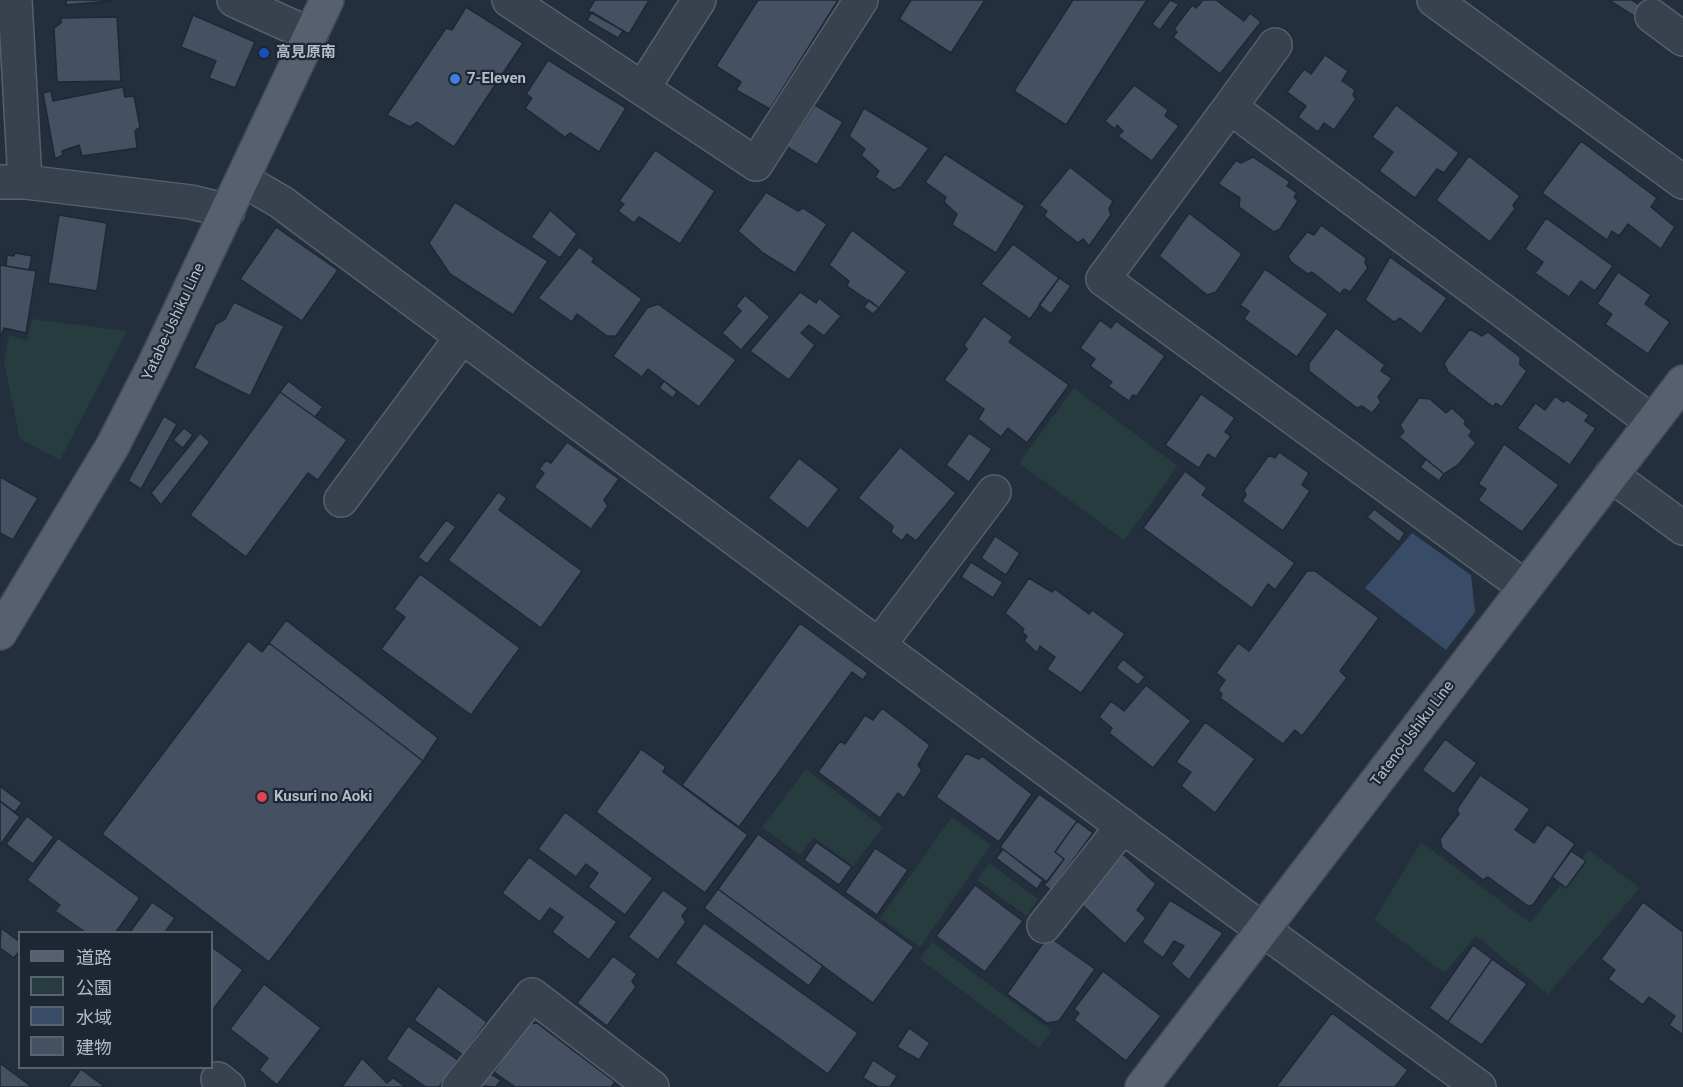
<!DOCTYPE html>
<html>
<head>
<meta charset="utf-8">
<style>
	body { margin:0 }
	#map { position:relative; width:1683px; height:1087px; overflow:hidden; background:#242f3e; font-family:Roboto,"Noto Sans JP",sans-serif }
	canvas { display:block }
	.legend { position:absolute; left:18px; top:931px; width:195px; height:138px; box-sizing:border-box; background:#1d2633; border:2px solid #59626f; margin:0; padding:8px 10px; list-style:none; font-size:18px; color:#b4bcc9 }
	.legend li { display:flex; align-items:center; gap:12px; height:30px }
	.legend b { width:30px; border:2px solid #59626f }
</style>
</head>
<body>
<div id="map">
<canvas width="1683" height="1087"></canvas>
<ul class="legend">
<li><b style="height:8px;background:#56606e"></b>道路</li>
<li><b style="height:16px;background:#263c3f"></b>公園</li>
<li><b style="height:16px;background:#394c67"></b>水域</li>
<li><b style="height:16px;background:#455162"></b>建物</li>
</ul>
</div>
<script>
const c = document.querySelector('canvas').getContext('2d');
c.lineJoin = 'round';
function fillPath(path, color) { c.fillStyle = color; c.fill(path, 'evenodd'); }
function strokePath(path, color, width, dash) { c.strokeStyle = color; c.lineWidth = width; c.lineCap = dash ? 'butt' : 'round'; c.setLineDash(dash || []); c.stroke(path); }
function label(font, color, halo, rows, align = 'center') {
  c.font = font + ' Roboto,"Noto Sans JP",sans-serif'; c.lineWidth = 4.5; c.setLineDash([]); c.textBaseline = 'middle'; c.strokeStyle = halo; c.fillStyle = color; for (const [text, x, y, turn = 0] of rows) {
    c.save(); c.translate(x, y); c.rotate((+turn || 0) * Math.PI / 180); c.textAlign = isNaN(turn) ? turn : align; if (halo) c.strokeText(text, 0, 0); c.fillText(text, 0, 0); c.restore();
  }
}
fillPath(new Path2D(`
	M32,319L127,331L60,460L20,439L4,362L9,335L27,341Z
	M1074,388L1178,466L1124,540L1019,463Z
	M806,769L883,827L853,866L814,837L800,855L762,827Z
	M952,817L991,845L920,947L880,918Z
	M1421,842L1530,923L1589,850L1640,888L1548,994L1476,936L1444,973L1374,920Z
	M989,863L1038,899L1027,916L977,880Z
	M932,942L1052,1031L1039,1048L920,959Z`), '#263c3f');
fillPath(new Path2D(`
	M1412,533L1471,575L1475,612L1446,650L1365,588Z`), '#394c67');
const building = new Path2D(`
	M66,0H111V1L66,5Z
	M595,0H649L629,34L588,11Z
	M758,0H838L770,109L736,90L741,82L716,66Z
	M911,0H985L951,53L899,19Z
	M1073,0H1147L1066,125L1014,91Z
	M1170,0L1179,4L1160,30L1152,24Z
	M1203,0H1216L1244,21L1250,13L1261,22L1220,74L1173,37L1177,32L1174,29L1192,5L1196,8Z
	M1609,0H1632L1646,9L1640,20Z
	M466,7L523,43L454,147L417,122L410,127L387,115L446,28L452,30Z
	M592,12L623,31L618,38L587,20Z
	M193,15L255,42L235,88L209,78L216,61L181,47Z
	M117,17L121,81L57,82L54,28L61,23V18Z
	M1325,55L1348,71L1342,81L1355,90L1353,95L1356,99L1334,130L1324,123L1318,132L1298,117L1306,106L1287,92L1304,69L1311,74Z
	M548,60L626,108L599,152L570,133L565,137L525,108L532,98L526,94Z
	M1134,85L1168,110L1165,116L1179,126L1152,161L1118,136L1123,131L1117,125L1115,129L1105,121Z
	M123,87L125,97L134,96L140,127L135,131L137,148L82,156L79,145L62,151L63,155L55,159L43,93L51,91L53,101Z
	M815,105L843,122L817,165L787,147Z
	M1396,105L1459,153L1444,173L1437,169L1415,198L1379,171L1393,152L1372,137Z
	M864,108L929,148L901,187L894,190L875,177L879,171L861,155L865,149L849,136Z
	M1581,141L1657,198L1651,207L1675,227L1661,249L1628,224L1619,236L1612,231L1607,240L1542,193Z
	M655,150L715,191L680,244L639,217L634,223L618,211L624,204L619,201Z
	M945,154L1025,206L996,253L952,225L957,214L944,202L946,197L925,182Z
	M1469,156L1520,196L1513,205L1515,209L1490,242L1436,200Z
	M1253,157L1290,182L1287,186L1297,193L1294,197L1298,201L1280,229L1274,232L1239,207L1240,198L1218,184L1236,160L1241,163Z
	M1070,167L1113,201L1109,209L1111,215L1089,246L1083,239L1078,243L1044,216L1047,211L1039,205Z
	M766,192L798,211L803,208L827,224L795,273L763,253L738,231Z
	M455,202L548,261L513,315L450,274L429,243Z
	M550,210L577,234L560,258L531,237Z
	M1189,213L1242,254L1216,292L1207,295L1159,256Z
	M59,215L107,223L97,291L48,283Z
	M1546,218L1613,266L1595,291L1581,281L1569,297L1535,273L1543,262L1525,249Z
	M1321,225L1366,258L1365,263L1368,268L1350,292L1344,289L1340,294L1312,272L1308,274L1291,262L1288,256L1307,232L1314,235Z
	M276,227L338,270L302,321L240,279Z
	M852,230L907,272L879,308L847,286L849,281L829,265Z
	M1013,244L1059,278L1030,319L981,284Z
	M579,247L594,258L592,262L642,299L616,336H607L577,314L572,322L538,298Z
	M15,253L32,256L29,270L6,266L7,255L14,256Z
	M1390,257L1447,298L1421,334L1400,318L1394,322L1365,300Z
	M0,265L36,271L26,333L4,328L0,338Z
	M1265,269L1328,314L1297,357L1244,319L1249,311L1240,305Z
	M1618,272L1651,295L1645,304L1670,322L1648,354L1605,324L1612,314L1597,304Z
	M1059,278L1071,286L1051,314L1039,305Z
	M800,292L816,303L819,298L841,316L824,336L809,325L801,333L815,345L789,380L750,351Z
	M745,295L770,317L741,350L722,333L741,311L736,306Z
	M869,300L879,308L873,314L864,307Z
	M234,302L284,326L250,396L194,368L216,324L225,319Z
	M658,304L736,360L699,407L648,369L642,377L613,356L647,308Z
	M984,316L1013,337L1009,342L1069,385L1027,443L1008,428L1001,437L978,419L984,409L944,380L967,349L964,345Z
	M1100,320L1111,328L1116,321L1165,356L1137,396L1133,395L1129,401L1108,386L1112,382L1090,366L1095,359L1080,348Z
	M1336,328L1385,365L1381,371L1392,378L1378,397L1381,402L1372,413L1362,406L1357,408L1309,371V363Z
	M1470,329L1482,336L1488,332L1520,357V365L1527,371L1502,407L1496,403L1493,407L1448,372L1444,363Z
	M288,381L323,407L315,417L280,392Z
	M664,381L677,392L673,398L659,388Z
	M280,392L347,440L318,480L308,473L246,557L190,515Z
	M1201,394L1235,418L1225,432L1231,436L1215,459L1208,454L1199,468L1165,445Z
	M1555,396L1563,402L1567,400L1589,415L1585,421L1596,428L1570,465L1517,428L1535,403L1545,410Z
	M1419,398L1430,399L1446,413L1452,408L1466,421L1464,424L1472,431L1469,436L1476,443L1458,465L1444,474L1399,437L1404,432L1400,425Z
	M164,416L177,424L141,489L128,481Z
	M184,428L193,435L183,448L173,440Z
	M200,433L210,442L161,505L151,493Z
	M969,433L992,449L969,482L946,465Z
	M567,442L619,479L604,500L608,506L591,529L534,487L544,473L539,469L546,460L551,463Z
	M1504,444L1559,485L1522,532L1478,500L1486,489L1478,484Z
	M900,447L956,493L916,541L907,534L902,541L891,532L893,526L858,498Z
	M1279,452L1309,473L1302,485L1310,491L1283,531L1242,501L1246,495L1244,490L1269,455L1275,458Z
	M799,458L839,489L808,529L768,498Z
	M1426,459L1444,474L1439,481L1420,467Z
	M1185,471L1207,488L1202,495L1295,563L1275,590L1268,584L1252,608L1143,528Z
	M0,477L38,498L13,540L0,533Z
	M498,492L507,498L499,510L582,571L541,628L448,560Z
	M1374,509L1405,533L1399,542L1367,517Z
	M446,520L456,527L427,564L418,557Z
	M995,536L1020,553L1006,575L981,558Z
	M971,562L1003,582L993,598L961,577Z
	M1307,571H1315L1379,618L1340,671L1347,678L1302,736L1295,730L1283,744L1220,698L1222,694L1218,690L1225,680L1216,673L1238,643L1249,651Z
	M420,574L520,648L471,715L381,649L405,617L394,609Z
	M1029,578L1052,592L1055,589L1089,614L1092,610L1125,634L1081,693L1047,669L1055,657L1040,646L1037,653L1024,641L1027,636L1022,632L1024,629L1005,613Z
	M286,620L438,738L423,761L269,643Z
	M800,623L868,673L863,680L852,672L739,827L682,785Z
	M248,641L262,652L269,643L423,761L269,962L102,834Z
	M1123,659L1145,677L1138,685L1116,668Z
	M1146,685L1191,721L1153,768L1109,733L1112,728L1099,717L1111,701L1124,711Z
	M882,708L930,745L918,765L922,770L904,798L898,793L880,818L818,772L840,741L845,744L865,715L873,720Z
	M1205,722L1255,759L1215,813L1181,786L1191,772L1176,762Z
	M1445,739L1477,763L1454,794L1422,770Z
	M641,749L666,767L663,772L748,835L705,893L596,812Z
	M966,753L979,759L982,756L1032,794L999,842L936,797Z
	M1480,775L1530,809L1515,830L1534,843L1547,824L1575,844L1533,905L1528,906L1488,877L1483,880L1442,848L1440,839L1459,814L1457,809Z
	M0,786L22,803L15,812L0,801Z
	M1039,794L1077,821L1055,852L1064,859L1047,882L1000,847Z
	M0,801L20,817L0,845Z
	M565,812L653,878L625,915L588,887L598,873L586,864L576,877L538,849Z
	M27,816L54,837L33,864L6,844Z
	M1077,821L1093,833L1051,890L1044,885L1064,859L1055,852Z
	M758,834L914,947L873,1003L718,889Z
	M58,838L140,898L116,932H85L55,911L60,905L27,880Z
	M816,842L852,867L839,885L804,860Z
	M875,848L908,870L877,915L845,892Z
	M1003,849L1043,880L1037,889L996,858Z
	M1571,851L1586,861L1566,888L1552,877Z
	M1123,854L1156,884L1137,910L1146,918L1125,944L1081,904Z
	M529,857L617,922L589,960L552,932L563,917L550,908L540,922L502,893Z
	M975,885L1023,921L985,972L936,936Z
	M718,889L823,966L809,986L704,908Z
	M663,890L688,908L682,916L686,922L658,960L628,937Z
	M1170,900L1223,933L1189,980L1171,964L1184,946L1174,941L1163,958L1142,942Z
	M152,902L175,918L165,932H130Z
	M1643,902L1683,932V1035L1669,1025L1675,1016L1649,997L1643,1005L1608,979L1615,970L1601,959Z
	M704,923L858,1033L828,1074L675,963Z
	M1,928L20,942V950L14,958L0,948Z
	M1048,936L1095,969L1059,1021L1047,1023L1007,994Z
	M1473,945L1492,959L1448,1022L1429,1008Z
	M212,947L243,970L212,1011Z
	M613,956L637,974L632,981L636,987L607,1026L577,1003Z
	M1492,959L1527,984L1482,1045L1448,1022Z
	M1103,971L1161,1016L1126,1061L1074,1020L1079,1013L1074,1009Z
	M264,984L321,1028L277,1085L259,1070L268,1058L230,1029Z
	M438,986L487,1022L463,1055L414,1020Z
	M1332,1013L1408,1070L1395,1087H1276Z
	M537,1023L615,1082L611,1087H515L494,1072L527,1024Z
	M408,1026L458,1060L439,1087H426L386,1059Z
	M909,1028L930,1043L919,1060L897,1047Z
	M362,1058L387,1083L393,1078L406,1087H342Z
	M873,1060L897,1076L890,1087H878L863,1078Z
	M0,1063L32,1087H0Z
	M81,1069L105,1087H68Z
	M489,1073L501,1080L496,1087L481,1086Z`);
fillPath(building, '#455162');
strokePath(building, '#1f2835', 1.5);
const minor = new Path2D(`
	M15,0L25,182
	M234,0L311,35
	M509,0L756,164L861,0
	M1434,0L1683,182
	M1652,16L1683,39
	M643,88L699,0
	M1230,107L1275,45
	M243,180L281,202L313,226L1229,905L1479,1087
	M0,182H25L191,202L228,211
	M1611,475L1683,528
	M341,500L462,337
	M1525,587L1103,279L1230,107L1652,422
	M879,645L994,492
	M1044,926L1123,826
	M218,1079L228,1087
	M459,1087L532,995L652,1087`);
const major = new Path2D(`
	M0,633L112,447L153,367L327,0
	M1142,1087L1683,382`);
strokePath(minor, '#565f6c', 36);
strokePath(major, '#414a57', 36);
strokePath(minor, '#38414e', 33);
strokePath(major, '#56606e', 33);
for (const [x, y, r, color] of [
	[264,53,6,"#1a4fb4"],
	[455,79,6,"#3f7fe0"],
	[262,797,6,"#e0444e"]
]) { const dot = new Path2D(); dot.arc(x, y, r, 0, 2 * Math.PI); c.fillStyle = color; c.fill(dot); strokePath(dot, '#1d2633', 2); }
label('bold 15px', '#b4bcc9', '#1d2633', [
	["高見原南",276,53],
	["7-Eleven",467,79],
	["Kusuri no Aoki",274,797]
], 'left');
label('15px', '#b4bcc9', '#1d2633', [
	["Yatabe-Ushiku Line",174,322,-65],
	["Tateno-Ushiku Line",1413,734,-53]
]);
</script>
</body>
</html>
